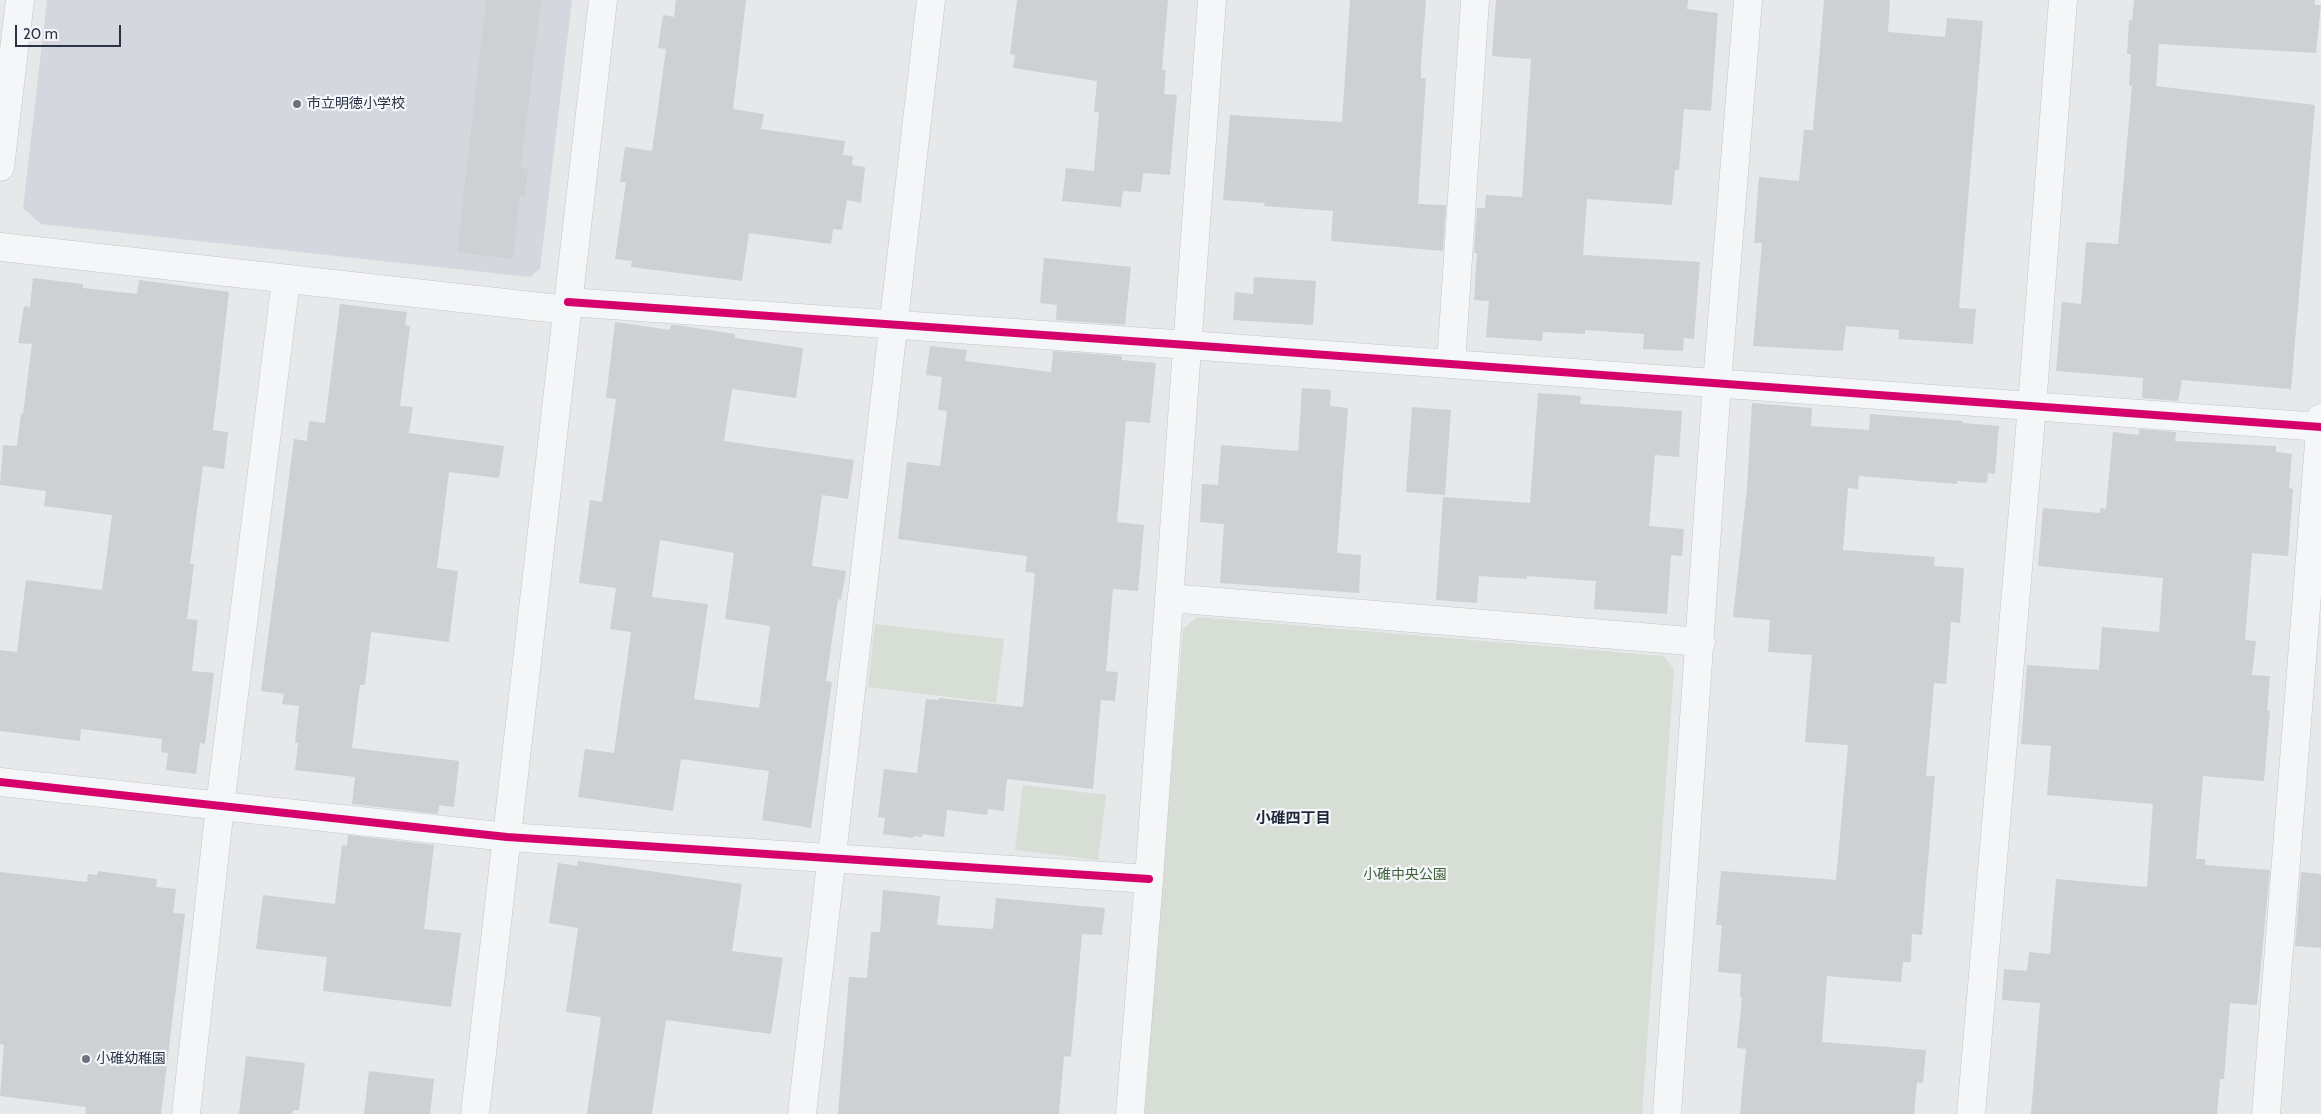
<!DOCTYPE html>
<html>
<head>
<meta charset="utf-8">
<style>
	body { margin:0 }
	#map { position:relative; width:2321px; height:1114px; overflow:hidden; background:#e6e8ea; font-family:Cabin,sans-serif }
	canvas { display:block }
	.scale { position:absolute; left:15px; top:25px; width:106px; height:22px; box-sizing:border-box; border:2px solid #2b3445; border-top:0; padding-left:6px; font-size:15px; line-height:18px; white-space:nowrap; color:#2b3445; -webkit-text-stroke:4px #f4f6f9; paint-order:stroke }
</style>
</head>
<body>
<div id="map">
<canvas width="2321" height="1114"></canvas>
<div class="scale">20 m</div>
</div>
<script>
const c = document.querySelector('canvas').getContext('2d');
c.lineJoin = 'round';
function fillPath(path, color) { c.fillStyle = color; c.fill(path, 'evenodd'); }
function strokePath(path, color, width, dash) { c.strokeStyle = color; c.lineWidth = width; c.lineCap = dash ? 'butt' : 'round'; c.setLineDash(dash || []); c.stroke(path); }
function label(font, color, halo, rows, align = 'center') {
  c.font = font + ' Cabin,"Noto Sans JP",sans-serif'; c.lineWidth = 4.5; c.setLineDash([]); c.textBaseline = 'middle'; c.strokeStyle = halo; c.fillStyle = color; for (const [text, x, y, turn = 0] of rows) {
    c.save(); c.translate(x, y); c.rotate((+turn || 0) * Math.PI / 180); c.textAlign = isNaN(turn) ? turn : align; if (halo) c.strokeText(text, 0, 0); c.fillText(text, 0, 0); c.restore();
  }
}
fillPath(new Path2D(`
	M47,0H572L540,269L530,277L41,224L23,208Z`), '#d4d7dd');
fillPath(new Path2D(`
	M1197,617L1663,656L1674,669L1642,1114H1143L1183,629Z
	M875,624L1004,639L996,703L868,687Z
	M1023,785L1106,795L1098,860L1015,850Z`), '#d6ded6');
fillPath(new Path2D(`
	M486,0H541L521,168L528,169L525,196H520L513,259L457,252Z
	M676,0H746L733,109L764,114L761,129L845,141L843,155L853,156L852,165L865,167L861,203L847,200L842,230L833,229L831,244L749,233L742,281L631,267L632,261L615,259L626,182H620L625,147L652,151L666,49L658,48L663,15L674,17Z
	M1017,0H1168L1162,70H1166L1164,94L1177,95L1170,175L1143,173L1141,192L1123,191L1121,207L1062,201L1066,168L1094,171L1099,112H1094L1097,81L1013,68L1015,55L1010,54Z
	M1350,0H1426L1421,65V78H1426L1418,204L1446,205L1443,251L1331,241L1333,211L1264,206L1265,203L1223,200L1230,115L1342,122Z
	M1496,0H1688L1687,9L1718,13L1711,111L1684,109L1679,170H1675L1672,205L1587,199L1583,255L1700,262L1694,339L1684,338L1683,351L1643,349L1644,334L1585,330V334L1543,332L1542,341L1486,337L1489,301L1474,300L1477,253H1474L1477,208H1485L1486,195L1522,197L1531,59L1492,56Z
	M1824,0H1890L1888,32L1945,37L1947,18L1983,21L1959,308L1976,309L1973,344L1898,339L1899,330L1846,326L1843,351L1753,346L1762,243H1754L1759,177L1799,181L1804,130H1813Z
	M2134,0H2315V5H2321L2316,53L2159,44L2156,86L2315,105L2291,389L2182,380L2178,401L2142,398L2143,378L2056,371L2062,302L2081,304L2086,242L2118,244L2132,86L2129,85L2131,54H2127L2129,20H2132Z
	M1044,258L1131,267L1125,325L1056,320L1057,305L1040,303Z
	M1254,277L1316,281L1313,325L1233,320L1235,292L1253,294Z
	M33,278L83,284V288L137,294L139,280L229,292L213,430L228,432L224,469L203,466L190,564H194L187,619L198,620L192,671L214,673L205,744L200,743L196,774L166,770L168,753L161,752L162,739L81,729L80,741L0,731V650L17,652L26,580L102,590L112,515L44,506L46,491L0,485L3,445L17,446L21,414H23L32,344L18,343L24,306L30,307Z
	M340,304L407,312L405,325L410,326L400,406L413,407L409,433L504,446L499,478L449,472L437,568L458,571L449,642L371,632L365,685H360L352,748L459,761L454,807L439,805L438,814L352,804L355,777L295,770L298,743H295L299,706L282,704L284,694L261,691L294,439L307,441L309,421L325,423Z
	M615,322L670,330L671,325H676L735,334V338L803,348L796,398L732,389L724,441L854,460L848,499L822,495L812,566L846,571L841,600L838,599L826,681L832,682L811,828L762,820L769,771L681,759L673,811L578,797L585,749L614,753L631,632L610,629L616,588L579,583L590,500L602,502L616,399L606,398ZM660,540L734,553L725,619L770,626L759,708L694,699L708,604L652,597Z
	M930,346L967,350L965,361L1051,372L1053,351L1122,356V360L1156,363L1150,423L1126,421L1117,522L1144,525L1138,591L1113,589L1106,671L1118,672L1115,701L1101,700L1093,789L1007,779L1004,811L988,809L987,815L947,810L944,837L922,834V837L914,836L913,838L883,834L885,818L878,817L884,769L917,773L926,699L939,700V698L1023,707L1035,573L1025,572L1027,556L898,539L907,462L940,466L947,411L938,410L942,377L926,375Z
	M1302,388L1331,390L1330,406L1348,408L1337,553L1361,555L1359,593L1220,583L1224,524L1200,522L1202,484L1218,485L1221,445L1298,451Z
	M1538,393L1581,396L1580,404L1682,411L1679,457L1655,455L1649,526L1684,529L1682,556L1671,555L1667,614L1594,609L1596,581L1527,576V579L1479,576L1477,603L1436,600L1443,497L1530,503Z
	M1752,403L1812,408L1811,426L1869,430L1870,414L1962,421V423L1999,426L1995,474L1988,473L1987,483L1957,481V484L1859,476L1858,489L1848,488L1843,550L1935,557L1934,566L1964,568L1960,623L1951,622L1946,684L1934,683L1926,776H1935L1922,935L1912,934L1911,962H1903L1901,982L1827,976L1822,1042L1926,1050L1923,1083L1917,1082L1914,1114H1740L1746,1049L1737,1048L1742,997H1740L1741,974L1718,972L1722,925H1716L1721,871L1836,880L1848,745L1805,742L1812,655L1768,652L1770,620L1733,617L1747,488Z
	M1412,407L1451,410L1445,495L1406,492Z
	M2139,429L2176,432L2175,441L2276,446V452L2292,454L2289,488L2293,489L2288,556L2252,553L2245,640L2256,641L2252,675L2270,676L2267,710L2270,711L2264,781L2203,776L2196,859H2205V865L2270,870L2257,1005L2230,1003L2224,1079H2220L2217,1114H2031L2040,1003L2002,1000L2004,969L2027,971L2029,952L2050,954L2056,879L2147,887L2153,804L2047,795L2051,746L2021,744L2027,665L2099,670L2102,627L2159,632L2163,578L2038,566L2043,508L2100,513V508L2106,509L2113,432L2139,435Z
	M348,835L434,845L424,929L461,933L451,1007L323,991L327,957L256,949L263,895L335,904L342,845L347,846Z
	M578,861L742,884L732,951L783,958L771,1034L666,1020L652,1114H587L601,1017L566,1012L578,928L549,923L558,863L577,866Z
	M98,871L157,879L156,887L176,889L173,913L185,914L161,1114H85L86,1107L0,1096L4,1045L0,1044V872L87,882L88,874L97,875Z
	M2301,872L2321,874V948L2295,946Z
	M883,890L940,896L937,925L993,929L996,898L1105,908L1102,935L1082,934L1071,1057L1064,1056L1059,1114H838L849,977L867,978L871,932H880Z
	M246,1056L305,1063L299,1110H293L292,1114H239Z
	M369,1071L434,1079L430,1114H364Z`), '#ced0d3');
const minor = new Path2D(`
	M0,167L20,0
	M0,247L568,310
	M568,302L1188,345L2321,427
	M1451,364L1475,0
	M1170,598L1701,642
	M0,782L507,837L1149,879
	M186,1114L220,806L286,280
	M475,1114L603,0
	M802,1114L931,0
	M1130,1114L1149,879L1212,0
	M1667,1114L1717,383L1748,0
	M1971,1114L2032,406L2063,0
	M2266,1114L2321,418`);
strokePath(minor, '#c4c6c8', 29);
strokePath(minor, '#f5f6f7', 28);
strokePath(new Path2D(`
	M568,302L1188,345L2321,427
	M0,782L507,837L1149,879`), '#d6006c', 8);
for (const [x, y, r, color] of [
	[297,104,5,"#6c737f"],
	[86,1059,5,"#6c737f"]
]) { const dot = new Path2D(); dot.arc(x, y, r, 0, 2 * Math.PI); c.fillStyle = color; c.fill(dot); strokePath(dot, '#f4f6f9', 2); }
label('14px', '#2b3445', '#f4f6f9', [
	["市立明徳小学校",307,104],
	["小碓幼稚園",96,1059]
], 'left');
label('14px', '#3f6138', '#f4f6f9', [
	["小碓中央公園",1405,875]
]);
label('bold 15px', '#1d2536', '#f4f6f9', [
	["小碓四丁目",1293,819]
]);
</script>
</body>
</html>
